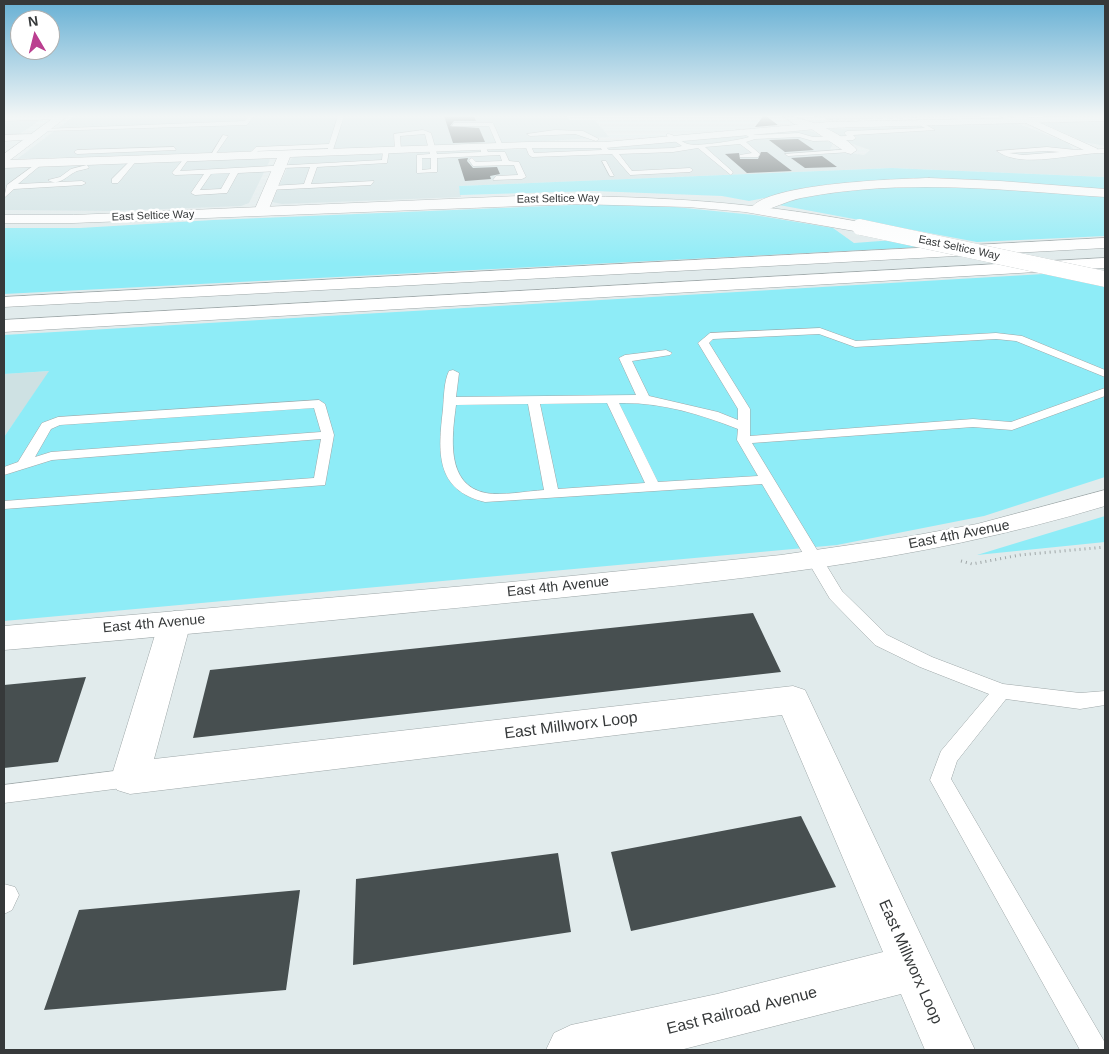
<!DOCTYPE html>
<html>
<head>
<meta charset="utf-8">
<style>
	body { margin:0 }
	#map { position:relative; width:1109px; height:1054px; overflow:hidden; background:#e1ebec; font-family:Helvetica,sans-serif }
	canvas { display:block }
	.frame { position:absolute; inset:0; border:5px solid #36393a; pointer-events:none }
	.north { position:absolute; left:10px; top:10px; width:50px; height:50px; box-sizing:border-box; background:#fff; border:1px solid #afb0b0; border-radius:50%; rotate:352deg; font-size:14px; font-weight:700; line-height:20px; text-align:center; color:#36393a }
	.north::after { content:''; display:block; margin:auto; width:18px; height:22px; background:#bb3f90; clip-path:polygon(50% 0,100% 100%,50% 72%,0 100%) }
</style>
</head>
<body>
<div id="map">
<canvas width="1109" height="1054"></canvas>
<div class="frame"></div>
<div class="north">N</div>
</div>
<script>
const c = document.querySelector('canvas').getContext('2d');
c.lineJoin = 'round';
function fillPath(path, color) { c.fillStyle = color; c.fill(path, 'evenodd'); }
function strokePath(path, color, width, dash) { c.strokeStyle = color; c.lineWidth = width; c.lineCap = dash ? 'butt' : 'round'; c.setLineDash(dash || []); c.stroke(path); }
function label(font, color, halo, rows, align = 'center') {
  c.font = font + ' Helvetica,sans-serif'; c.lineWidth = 5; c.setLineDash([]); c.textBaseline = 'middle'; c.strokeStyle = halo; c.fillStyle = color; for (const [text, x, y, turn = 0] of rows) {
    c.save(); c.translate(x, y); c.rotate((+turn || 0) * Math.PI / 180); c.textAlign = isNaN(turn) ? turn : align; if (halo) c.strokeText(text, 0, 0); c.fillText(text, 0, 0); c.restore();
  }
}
fillPath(new Path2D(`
	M74,116H566L570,120H595L609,137L518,143L17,159Z
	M813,116H987L829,120Z
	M42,119L20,134L4,136V120Z
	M1105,120V146L1084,142L1042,123Z
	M1017,123L1068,143L1074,150L1105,153V177L892,168L459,186L461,197L282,204L272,202L291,159L296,156L621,146L806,130L814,132L833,144L830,149L835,151L864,155L870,150L850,143L829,129Z
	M268,158L270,160L249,203L241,206L113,211L4,210V169L8,167Z
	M50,371L4,437V374Z`), '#cee1e3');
fillPath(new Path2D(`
	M892,168L1105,177V190L1002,183L826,186L749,201L722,196L594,191L460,195L459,186Z
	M893,186L1034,189L1105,195V236L977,242L779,205L794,197Z
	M597,204L665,206L754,215L833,228L854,243L894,240L925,247L4,294V228H80L213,220Z
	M1044,274L1105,287V477L984,516L837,545L4,621V437L49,371L4,374V335Z
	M1105,516V542L977,555Z`), '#8eecf7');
fillPath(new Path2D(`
	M444,116H474L476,121H454L450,126L479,128L485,142L453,143Z
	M763,116H766L778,125L755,127Z
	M798,139L814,150L785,152L769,140Z
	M761,152H767L792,171L747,173L725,154L739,153L740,159H758Z
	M822,156L837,167L805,168L791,158Z
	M468,158L467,161L473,168L497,167L500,174L490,176L491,179L465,181L458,159Z
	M753,613L781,672L193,738L210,670Z
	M86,677L58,762L4,768V685Z
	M801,816L836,887L631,931L611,852Z
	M558,853L571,932L353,965L356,879Z
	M300,890L286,990L44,1010L79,910Z`), '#474f50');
const lane = new Path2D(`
	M63,116L61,119L4,121V117Z
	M248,116H254L247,125L45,131L42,129L245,121Z
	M338,116H344L332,153H328V148L258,151L253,156L248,155L256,147L329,144Z
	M1000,116H1008L1016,120L1011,121Z
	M919,121L935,130L853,135L856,138L853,140L813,141L799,137L755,139L746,142L760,154L758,157H740V155L752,153L740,144L705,147L733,172L731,175L698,148L673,152L619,154L632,171L690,168L693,170L690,172L630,175L612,154L532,157L529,155L525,145L530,144L534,153L602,150L599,145L602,143L609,150L673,148L682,146L667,136V134C675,134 680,142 688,144C697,147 740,140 749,137L743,133L746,131L755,135L799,133L813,137L847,136L844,133L847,131L925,128L917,124Z
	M454,123H493L503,146L498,147L489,126H452Z
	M423,130L431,133L437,154L481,152L480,147L485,146L488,152H505L509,161L519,162L526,177L522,179L493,180L496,176L518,175L514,165L473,166L469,160L472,158L476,162L502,161L500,155L437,158V172L417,173V155L430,154L425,134L400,136L401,150L398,152L395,150L394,134ZM422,158H431V169L422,170Z
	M555,130L583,131L599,139L596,141L575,134L530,136L527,134Z
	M223,135L228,136L213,158H209Z
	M174,147L176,150L77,154L74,152L77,150Z
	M1047,147L1076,150L1105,149V153C1075,152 1022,170 997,151ZM1047,151L1060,152L1023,155L1009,153Z
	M386,148L389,150L387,163L317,167L311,184L374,181L371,185L268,190L267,188L271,186L304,184L310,167L282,168L279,171L238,173L227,193L195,195L191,193L204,174L175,175L172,173L187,155L190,157L180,171L382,160L383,150ZM230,173L221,189L200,190L211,174Z
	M853,149L851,152L788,156L785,154Z
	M133,158L138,159L118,183H112V179Z
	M40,161L42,164L18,184L82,181L86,183L82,185L14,189L4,198L7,185Z
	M602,161H606L614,176H610Z
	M87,165L89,168C86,169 81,170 77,171C67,175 60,187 48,180L60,177L71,169Z
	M820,328L856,341L996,333L1022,336L1105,370V377L1016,341L996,339L855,347L819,334L713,339L709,343L750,409V436L973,419L1011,422L1105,388V396L1012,430L973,427L752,443L842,591L887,635L932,657L1003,684L1080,693L1105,691V705L1080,709L1006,699L957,761L951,779L1104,1041L1105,1050H1080L930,780L941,751L989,694L920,667L875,645L830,599L762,484L485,502C435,490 438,452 443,409C444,397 444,381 449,371L453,370L459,373L456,397L636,395L619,358L625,355L666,350L672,353L670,355L632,361L649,396L718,412L738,420V409L698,343L710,333ZM607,403L645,483L558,489L540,404ZM619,403C660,402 700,414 738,429L737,440L758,476L658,482ZM528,404L544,490C528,491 501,496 486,493C445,485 452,436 456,405Z
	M319,400L325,404L334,435L325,485L4,509V501L314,478L321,439L52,460L4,475V467L18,462L42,423L58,417ZM314,408L321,432L51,452L35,457L51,429L60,425Z
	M130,769L137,772L140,778L137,784L130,787L4,803V785Z
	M4,884L15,887L19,895L12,910L4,914Z`);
const street = new Path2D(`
	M783,116C804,116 843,133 857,150L851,154L847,153L810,128L794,124Z
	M1011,116H1025L1098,149L1092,153L1088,152Z
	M34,134L38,135V139L4,141V135Z
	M175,611L186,614L191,622L154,759L793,686L805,690L975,1050H925L901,994L680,1050H546L554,1033L571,1025L717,994L883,952L782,715L130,794L117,790L111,778L159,622L164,614Z`);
const secondary = new Path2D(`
	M56,116H68L10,160L528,142H605L828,122L1105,116V121L828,128L605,148H528L290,157L268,211L261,215L254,211L277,158L4,168V154Z
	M1105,490V506C913,564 725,581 527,601C353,618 178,636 4,650V626L511,582L781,555L912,536L977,524Z`);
const primary = new Path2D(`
	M519,196C637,195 744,200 860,222L868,227L860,232L745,212L688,207L576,204L73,223H4V215H73Z`);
const highway = new Path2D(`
	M929,178L1000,181L1105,189V197C1003,190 903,178 801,198C786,201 773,209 758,212L751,208C769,183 897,179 929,178Z
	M1105,238V248L4,307V297Z
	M1105,258V268L4,332V320Z`);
strokePath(lane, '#9ea7a8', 1);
strokePath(street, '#9ea7a8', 1);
strokePath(secondary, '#9ea7a8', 1);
strokePath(primary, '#9ea7a8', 1);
strokePath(highway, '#9ea7a8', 1);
strokePath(new Path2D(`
	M961,561L972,564L1020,555L1105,547`), '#9fa6a7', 3, [1, 4]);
fillPath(lane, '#fff');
fillPath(street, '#fff');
fillPath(secondary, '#fff');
fillPath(primary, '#fff');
fillPath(highway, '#fff');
const primaryBridge = new Path2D(`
	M860,227L1105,279`);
strokePath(primaryBridge, '#9ea7a8', 16, []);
strokePath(primaryBridge, '#fff', 16);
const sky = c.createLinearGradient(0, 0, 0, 264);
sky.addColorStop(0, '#67b0d4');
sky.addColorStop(0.44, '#f2f6f6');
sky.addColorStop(1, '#f2f6f600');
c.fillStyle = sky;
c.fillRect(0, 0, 1109, 264);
label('11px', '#36393a', '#fff', [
	["East Seltice Way",558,199,-1],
	["East Seltice Way",153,216,-2],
	["East Seltice Way",959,248,12]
]);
label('14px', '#36393a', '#fff', [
	["East 4th Avenue",959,535,-11],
	["East 4th Avenue",558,587,-6],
	["East 4th Avenue",154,624,-5]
]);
label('16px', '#36393a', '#fff', [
	["East Millworx Loop",571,726,-7],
	["East Millworx Loop",910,962,66],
	["East Railroad Avenue",742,1011,-14]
]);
</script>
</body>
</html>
